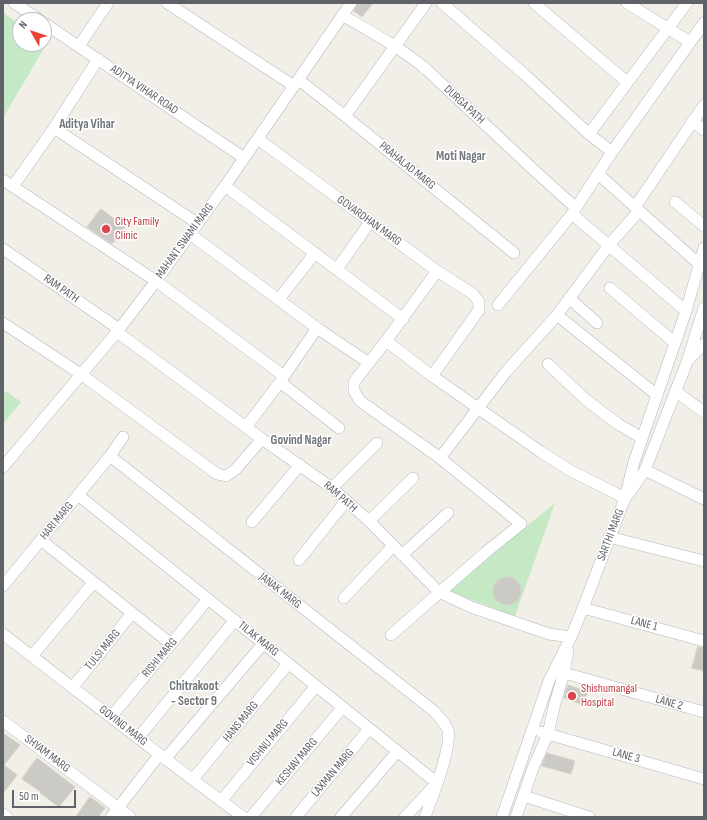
<!DOCTYPE html>
<html>
<head>
<meta charset="utf-8">
<style>
	body { margin:0 }
	#map { position:relative; width:707px; height:820px; overflow:hidden; background:#f1efe8; font-family:"Sofia Sans Condensed",sans-serif }
	canvas { display:block }
	.frame { position:absolute; inset:0; border:4px solid #5f6368; pointer-events:none }
	.north { position:absolute; left:12px; top:12px; width:40px; height:40px; box-sizing:border-box; background:#fff; border:1px solid #bfc1c3; border-radius:50%; rotate:309deg; font-size:11px; font-weight:700; line-height:16px; text-align:center; color:#5f6368 }
	.north::after { content:''; display:block; margin:auto; width:14px; height:18px; background:#ea4335; clip-path:polygon(50% 0,100% 100%,50% 72%,0 100%) }
	.scale { position:absolute; left:12px; top:790px; width:64px; height:18px; box-sizing:border-box; border:2px solid #5f6368; border-top:0; padding-left:5px; font-size:12px; line-height:14px; white-space:nowrap; color:#5f6368; -webkit-text-stroke:3px #fff; paint-order:stroke }
</style>
</head>
<body>
<div id="map">
<canvas width="707" height="820"></canvas>
<div class="frame"></div>
<div class="north">N</div>
<div class="scale">50 m</div>
</div>
<script>
const c = document.querySelector('canvas').getContext('2d');
c.lineJoin = 'round';
function fillPath(path, color) { c.fillStyle = color; c.fill(path, 'evenodd'); }
function strokePath(path, color, width, dash) { c.strokeStyle = color; c.lineWidth = width; c.lineCap = dash ? 'butt' : 'round'; c.setLineDash(dash || []); c.stroke(path); }
function label(font, color, halo, rows, align = 'center') {
  c.font = font + ' "Sofia Sans Condensed",sans-serif'; c.lineWidth = 3; c.setLineDash([]); c.textBaseline = 'middle'; c.strokeStyle = halo; c.fillStyle = color; for (const [text, x, y, turn = 0] of rows) {
    c.save(); c.translate(x, y); c.rotate((+turn || 0) * Math.PI / 180); c.textAlign = isNaN(turn) ? turn : align; if (halo) c.strokeText(text, 0, 0); c.fillText(text, 0, 0); c.restore();
  }
}
fillPath(new Path2D(`
	M3,13L20,24V44H44V40L47,43L3,118Z
	M6,391L21,402L3,424V395Z
	M555,503L515,616L448,591Z`), '#c5e8c5');
const building = new Path2D(`
	M358,3H373L362,17L354,11Z
	M101,209L125,227L112,244L87,227Z
	M493 591a14 14 0 1 1 28 0a14 14 0 1 1-28 0Z
	M698,647L704,648V671L692,668Z
	M568,685L588,692L583,705L564,698Z
	M3,733L20,745L4,765L17,775L3,793Z
	M547,753L575,761L571,774L542,766Z
	M37,758L75,787L59,807L40,793L41,792L22,779Z
	M90,797L105,808L98,817H76Z`);
fillPath(building, '#cccac5');
strokePath(building, '#d6d1c6', 1);
const minor = new Path2D(`
	M14,3L40,20
	M167,3L294,86
	M442,3L524,74L589,134L612,152
	M534,3L627,82
	M627,3L690,42
	M342,15C371,32 401,48 427,70L536,172L576,208
	M44,23L244,158
	M79,46L108,3
	M299,80L345,116L514,253
	M345,116L426,3
	M692,121L704,130
	M54,128L197,223
	M589,134L687,3
	M258,139L437,271L473,294L479,302V310L432,376
	M598,174L699,264
	M3,180L156,281L284,376
	M13,186L54,128L98,59
	M225,186L403,319
	M675,202L704,226
	M635,207L704,105
	M190,234L317,328L369,363
	M3,249L119,329
	M337,269L370,222
	M610,288L675,343
	M569,298L597,323
	M279,299L315,253
	M498,305L572,214
	M686,311L572,214L612,152L704,23
	M557,315L657,395
	M3,323L82,375L217,474L226,476L235,470L262,439
	M117,332L262,439L332,488L369,521L439,592L471,607L549,634L571,637
	M386,341L432,376L541,452L571,471L625,498
	M689,359L704,344
	M548,364L585,399L618,424L642,438
	M280,382L339,428
	M675,391L704,412
	M246,427L280,382L317,328
	M110,456L435,712C439,717 446,724 448,730C452,748 432,798 425,817
	M440,458L505,373L557,315L609,245L639,211
	M3,467L117,332L156,281L225,186L351,3
	M645,470L704,499
	M332,488L377,443
	M78,495L208,599L437,783L405,817
	M628,495L645,470L687,362L704,308
	M369,521L413,478
	M252,522L300,465
	M609,537L704,561
	M41,540L171,644
	M402,555L448,513
	M299,560L346,501
	M3,586L110,456L123,437
	M344,598L393,546
	M583,608L704,641
	M3,634C83,695 162,758 243,817
	M391,635L486,552L521,524L440,458L360,401L354,391V382L386,341L437,271
	M32,656L93,583
	M564,673L704,712
	M73,687L132,613
	M111,717L208,599
	M3,721L130,817
	M541,732L704,779
	M138,738L235,620
	M165,759L263,644
	M193,779L288,664
	M524,796L589,817
	M221,801L316,686
	M3,814L7,817
	M111,817L159,755
	M251,817L342,708
	M296,817L369,729
	M341,817L397,752
	M502,817L549,681L571,637L583,608L625,498L634,462L686,311L704,248
	M516,817L533,768L548,734L555,703L564,673L568,651`);
strokePath(minor, '#b5b8bc', 12);
strokePath(minor, '#fff', 11);
for (const [x, y, r, color] of [
	[106,229,5,"#e0444e"],
	[572,696,5,"#e0444e"]
]) { const dot = new Path2D(); dot.arc(x, y, r, 0, 2 * Math.PI); c.fillStyle = color; c.fill(dot); strokePath(dot, '#fff', 1.5); }
label('12px', '#5f6368', '#fff', [
	["ADITYA VIHAR ROAD",144,90,34],
	["DURGA PATH",464,105,43],
	["PRAHALAD MARG",407,166,39],
	["GOVARDHAN MARG",369,221,36],
	["MAHANT SWAMI MARG",185,241,-54],
	["RAM PATH",61,289,35],
	["RAM PATH",340,497,41],
	["HARI MARG",57,521,-51],
	["SARTHI MARG",611,535,-69],
	["JANAK MARG",280,591,38],
	["LANE 1",644,624,15],
	["TILAK MARG",258,639,39],
	["TULSI MARG",103,650,-51],
	["RISHI MARG",160,658,-50],
	["LANE 2",669,703,16],
	["HANS MARG",241,722,-51],
	["GOVING MARG",123,726,38],
	["VISHNU MARG",268,743,-50],
	["SHYAM MARG",47,754,37],
	["LANE 3",626,756,16],
	["KESHAV MARG",297,762,-50],
	["LAXMAN MARG",333,773,-50]
]);
label('12px', '#be3a42', '#fff', [
	["City Family",115,222],
	["Clinic",115,236],
	["Shishumangal",581,689],
	["Hospital",581,703]
], 'left');
label('bold 13px', '#70757a', '#fff', [
	["Aditya Vihar",87,125],
	["Moti Nagar",461,157],
	["Govind Nagar",301,441],
	["Chitrakoot",194,687],
	["- Sector 9",194,702]
]);
</script>
</body>
</html>
